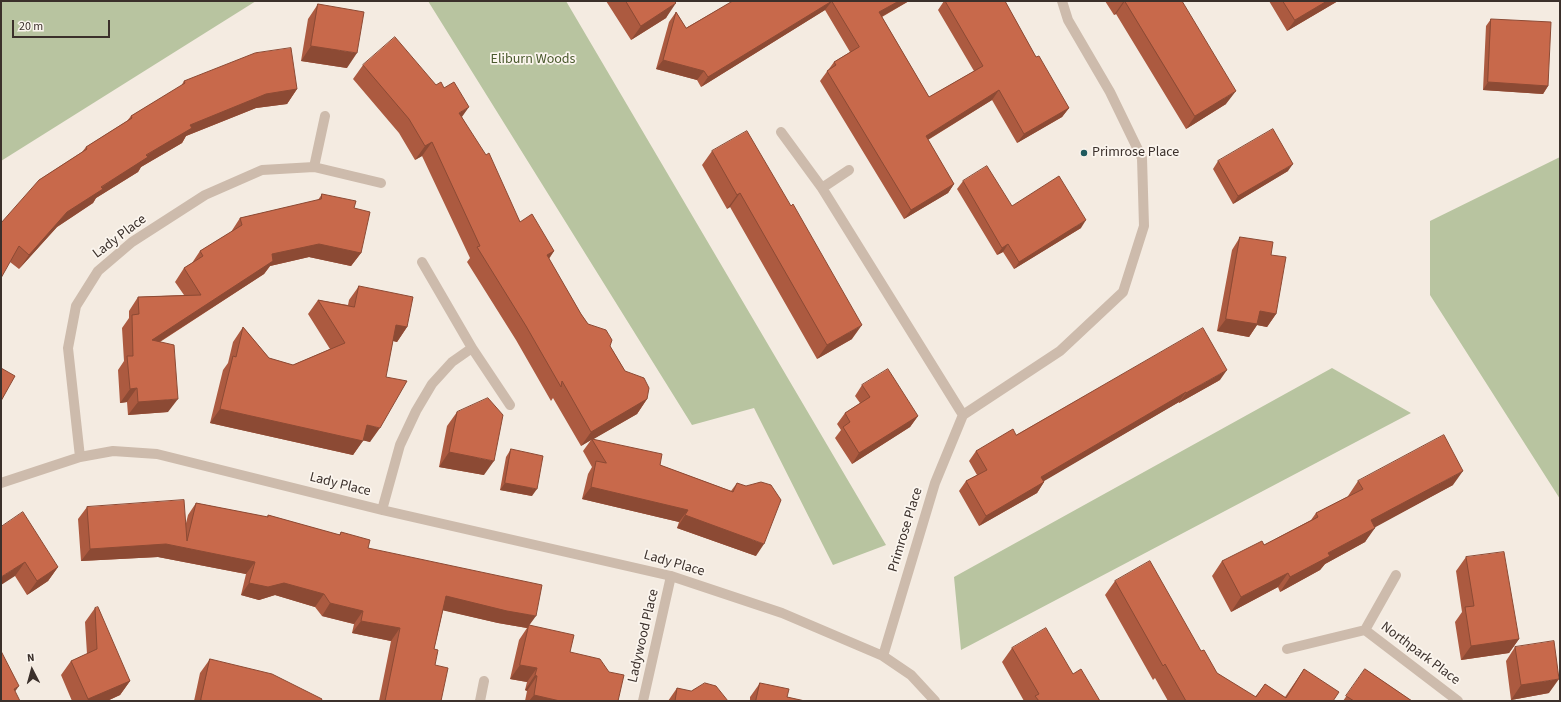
<!DOCTYPE html>
<html>
<head>
<meta charset="utf-8">
<style>
	body { margin:0 }
	#map { position:relative; width:1561px; height:702px; overflow:hidden; background:#f4ebe1; font-family:"Source Sans 3",sans-serif }
	canvas { display:block }
	.frame { position:absolute; inset:0; border:2px solid #3b302b; pointer-events:none }
	.north { position:absolute; left:12px; top:650px; width:40px; height:40px; -webkit-text-stroke:3px #fbf5ee; paint-order:stroke; rotate:354deg; font-size:11px; font-weight:700; line-height:16px; text-align:center; color:#3b302b }
	.north::after { content:''; display:block; margin:auto; width:14px; height:18px; background:#3b302b; clip-path:polygon(50% 0,100% 100%,50% 72%,0 100%) }
	.scale { position:absolute; left:12px; top:20px; width:98px; height:18px; box-sizing:border-box; border:2px solid #3b302b; border-top:0; padding-left:5px; font-size:12px; line-height:14px; white-space:nowrap; color:#3b302b; -webkit-text-stroke:3px #fbf5ee; paint-order:stroke }
</style>
</head>
<body>
<div id="map">
<canvas width="1561" height="702"></canvas>
<div class="frame"></div>
<div class="north">N</div>
<div class="scale">20 m</div>
</div>
<script>
const c = document.querySelector('canvas').getContext('2d');
c.lineJoin = 'round';
function fillPath(path, color) { c.fillStyle = color; c.fill(path, 'evenodd'); }
function strokePath(path, color, width, dash) { c.strokeStyle = color; c.lineWidth = width; c.lineCap = dash ? 'butt' : 'round'; c.setLineDash(dash || []); c.stroke(path); }
function label(font, color, halo, rows, align = 'center') {
  c.font = font + ' "Source Sans 3",sans-serif'; c.lineWidth = 3.5; c.setLineDash([]); c.textBaseline = 'middle'; c.strokeStyle = halo; c.fillStyle = color; for (const [text, x, y, turn = 0] of rows) {
    c.save(); c.translate(x, y); c.rotate((+turn || 0) * Math.PI / 180); c.textAlign = isNaN(turn) ? turn : align; if (halo) c.strokeText(text, 0, 0); c.fillText(text, 0, 0); c.restore();
  }
}
fillPath(new Path2D(`
	M1,1H256L1,161Z
	M428,1H566L886,545L833,565L754,408L692,425Z
	M1560,157V499L1430,295V221Z
	M1332,368L1411,413L961,650L954,577Z`), '#b8c4a0');
strokePath(new Path2D(`
	M781,132L822,188L963,415
	M314,167L325,116
	M822,188L849,170
	M422,262L472,348L510,405
	M80,457L68,348L76,306L98,271L132,242L205,195L262,170L314,167L381,183
	M1,483L80,457L113,451L157,454L382,510L671,576L782,613L883,656L911,675L935,701
	M382,510L400,445L416,411L432,384L452,362L472,348
	M1365,630L1396,575
	M1287,649L1365,630L1458,701
	M883,656L935,483L963,415L1060,351L1123,292L1144,226L1142,158L1110,92L1068,20L1062,1
	M480,701L484,681
	M643,701L671,576`), '#cdbbac', 10);
fillPath(new Path2D(`
	M606,1H674L666,18L631,40Z
	M733,1H909L882,17L929,97L974,71L938,10L944,1H1005L1036,57L1069,108L1062,117L1017,143L992,100L928,140L954,184L948,193L904,219L820,81L834,62L850,52L825,10L701,87L697,80L656,69L669,22L676,12L686,28Z
	M1105,1H1182L1226,104L1186,129L1116,14L1114,15Z
	M1269,1H1338L1287,31Z
	M318,4L347,68L301,61L308,19Z
	M1491,19L1548,86L1543,94L1483,90L1486,26Z
	M363,65L462,117L520,222L554,251L549,259L581,314L588,324L610,346L625,371L647,399L637,414L593,439L660,465L731,491L737,483L756,556L677,528L679,522L582,499L588,474L592,467L583,451L591,440L581,446L553,398L551,401L516,340L467,262L470,258L422,156L415,160L399,133L353,79Z
	M184,81L297,89L287,104L256,108L186,136L182,143L141,167L138,172L96,198L93,203L57,227L19,269L10,262L39,180L82,152L86,147L127,121L131,116L181,86Z
	M712,151L852,339L817,359L730,207L727,209L702,165Z
	M1218,161L1288,171L1233,204L1213,169Z
	M963,181L1012,206L1081,228L1014,269L1003,252L997,255L957,189Z
	M322,194L354,208L361,253L351,266L309,257L270,266L264,274L160,342L168,412L128,415L127,402L120,403L118,370L124,361L122,328L129,318V311L138,297L184,295L175,282L184,268L192,263L200,251L231,232L240,218L318,200Z
	M1240,237L1271,255L1276,314L1267,327L1257,325L1249,337L1217,331L1232,250Z
	M359,286L407,327L397,342L393,341L370,442L363,440L353,455L210,423L223,370L228,363L233,342L243,327L269,358L293,365L330,349L308,314L318,300L348,305L349,300Z
	M1220,380L1179,403V402L1043,481L1044,482L1037,493L979,526L959,491L966,481L977,475L969,461L976,451L1016,435Z
	M862,385L918,416L910,427L852,464L835,438L841,430L837,424L845,413L860,403L855,396Z
	M457,412L484,475L439,467L447,426Z
	M511,449L532,496L500,490L506,457Z
	M1358,481L1453,485L1374,527L1365,542L1325,564L1320,570L1280,592L1278,587L1231,612L1212,576L1222,561L1264,545L1311,520L1316,513L1349,496H1348Z
	M196,503L267,517L268,515L339,535L341,532L368,548L530,626L570,652L618,701H525L527,691L525,690L527,682L510,679L519,640L527,628L498,623L443,610L434,649L435,665L441,701H379L391,641L352,633L354,624L322,616L315,607L275,595L259,600L241,595L246,574L158,557L81,561L78,519L87,507L186,523L188,515Z
	M1,527L58,567L48,581L27,595L15,576Z
	M1466,557L1519,639L1509,653L1461,660L1455,622L1462,612L1456,571Z
	M1115,581L1201,651L1217,673L1255,697L1265,684L1285,697L1304,669L1333,701H1168L1155,678L1153,680L1105,595Z
	M95,608L130,681L120,695L107,701H72L61,675L71,661L87,654L85,622Z
	M1515,647L1549,693L1511,700L1506,661Z
	M1012,648L1073,674L1100,701H1024L1002,662Z
	M210,659L321,701H194L200,673Z
	M1365,669L1412,701H1343Z
	M760,683L787,697L805,701H750V697Z
	M677,688L728,701H668Z`), '#ac5a40');
fillPath(new Path2D(`
	M832,1L825,10L701,87L708,77Z
	M899,1H909L872,22L879,12Z
	M1125,1L1116,14L1114,15L1123,2Z
	M1327,1H1338L1287,31L1295,20Z
	M676,3L666,18L631,40L641,26Z
	M311,46L357,53L347,68L301,61Z
	M663,60L704,71L697,80L656,69Z
	M1488,82L1548,86L1543,94L1483,90Z
	M297,89L287,104L256,108L186,136L182,143L141,167L138,172L96,198L93,203L57,227L19,269L29,255L67,212L190,125L266,94Z
	M999,90L992,100L919,145L926,136Z
	M1236,91L1226,104L1186,129L1195,116Z
	M469,107L459,121V113Z
	M1069,108L1062,117L1017,143L1024,134Z
	M432,142L422,156L415,160L425,146Z
	M1293,164L1288,171L1233,204L1238,196Z
	M954,184L948,193L904,219L911,210Z
	M740,193L730,207L727,209L737,195Z
	M1086,220L1081,228L1014,269L1019,262Z
	M319,244L361,253L351,266L309,257L270,266L264,274L142,353L152,340L272,254Z
	M1008,244L1003,252L997,255L1002,248Z
	M554,251L544,265L547,255Z
	M1260,311L1276,314L1267,327L1257,325L1249,337L1217,331L1226,319Z
	M396,325L407,327L397,342L386,339Z
	M862,325L852,339L817,359L827,345Z
	M1227,370L1220,380L1179,403L1186,393Z
	M137,388L127,402L120,403L130,389Z
	M1186,392L1179,402L1034,487L1041,477Z
	M178,399L168,412L128,415L138,402Z
	M647,399L637,414L592,440V439L591,440L581,446L591,432Z
	M220,409L363,441L353,455L210,423Z
	M918,416L910,427L852,464L859,453Z
	M367,425L380,428L370,442L357,439Z
	M449,452L494,461L484,475L439,467Z
	M1463,471L1453,485L1361,535L1371,520Z
	M1044,482L1037,493L979,526L986,516Z
	M505,483L537,489L532,496L500,490Z
	M591,487L688,510L679,522L582,499Z
	M685,515L764,544L756,556L677,528Z
	M1375,528L1365,542L1325,564L1320,570L1280,592L1290,577L1328,553Z
	M166,544L255,562L246,574L158,557L81,561L90,549Z
	M25,562L15,576L1,585V577Z
	M58,567L48,581L27,595L37,581Z
	M1288,573L1278,587L1231,612L1241,597Z
	M249,583H284L324,594L315,607L275,595L259,600L241,595Z
	M446,596L536,616L528,627L529,625L527,628L498,623L437,609Z
	M330,603L363,611L354,624L322,616Z
	M361,621L400,628L391,641L352,633Z
	M1519,639L1509,653L1461,660L1471,646Z
	M520,665L537,668L527,682L510,679Z
	M535,675L537,676L527,691L525,690Z
	M1559,679L1549,693L1511,700L1521,685Z
	M130,681L120,695L107,701H87L88,699Z
	M19,686L9,700L14,689Z
	M534,695L560,701H529Z`), '#8c4a34');
const building = new Path2D(`
	M626,1H674L676,3L641,26Z
	M733,1H832L708,77L704,71L663,60L676,12L686,28Z
	M832,1H899L879,12L929,97L983,66L945,1H1005L1036,57L1039,56L1069,108L1024,134L999,90L926,136L954,184L911,210L827,71L836,65L834,62L859,47Z
	M1125,1H1182L1236,91L1195,116Z
	M1283,1H1327L1295,20Z
	M318,4L364,12L357,53L311,46Z
	M1491,19L1551,22L1548,86L1488,82Z
	M395,37L436,85L441,82L444,88L454,82L469,107L459,113L486,155L489,153L520,222L532,214L554,251L547,255L581,314L588,324L606,330L612,340L610,346L625,371L644,378L649,388L647,399L591,432L562,381L561,387L526,326L477,247L480,246L432,142L425,146L409,119L363,65Z
	M291,48L297,89L266,94L190,125L192,128L146,155L148,157L101,187L103,189L67,212L29,255L19,246L1,278V223L39,180L87,149L86,147L132,118L131,116L185,83L184,81L255,53Z
	M1273,129L1293,164L1238,196L1218,161Z
	M747,131L791,206L793,204L862,325L827,345L740,193L737,195L712,151Z
	M987,166L1012,206L1059,176L1086,220L1019,262L1008,244L1002,248L963,181Z
	M322,194L356,201L354,208L370,212L361,253L319,244L272,254L273,261L152,340L174,345L178,399L138,402L137,388L130,389L127,356H133L132,315L139,314L138,297L201,295L184,268L203,256L200,251L242,225L240,218L321,199Z
	M1240,237L1273,242L1271,255L1286,257L1276,314L1260,311L1257,324L1226,319Z
	M359,286L413,297L407,327L396,325L386,377L407,381L380,428L367,425L363,441L220,409L233,356L236,357L243,327L269,358L293,365L345,343L318,300L354,307Z
	M1203,328L1227,370L1186,393V392L1041,477L1044,482L986,516L966,481L987,470L976,451L1013,429L1016,435Z
	M1,368L15,376L1,401Z
	M888,369L918,416L859,453L843,427L850,422L845,413L870,397L862,385Z
	M488,398L503,415L494,461L449,452L457,412Z
	M1444,435L1463,471L1371,520L1375,528L1328,553L1330,556L1290,577L1288,573L1241,597L1222,561L1262,541L1264,545L1318,517L1316,513L1363,489L1358,481Z
	M592,439L662,454L660,465L733,492L737,483L746,486L761,482L771,485L781,500L764,544L685,515L688,510L591,487L596,461L606,463Z
	M511,449L543,456L537,489L505,483Z
	M184,500L187,541L196,503L268,517V515L340,535L341,532L370,540L368,548L542,585L536,616L507,611L446,596L434,649L438,650L435,665L448,668L441,701H385L400,628L361,621L363,611L330,603L324,594L284,583L268,587L249,583L255,562L166,544L90,549L87,507Z
	M23,512L58,567L37,581L25,562L1,577V527Z
	M1504,552L1519,639L1471,646L1465,607L1474,606L1466,557Z
	M1150,561L1201,651L1204,650L1217,673L1256,697L1265,684L1286,698L1304,669L1339,692L1333,701H1186L1165,664L1163,666L1115,581Z
	M98,607L130,681L88,699L71,661L97,649L95,608Z
	M529,625L574,635L570,652L600,659L609,672L624,675L618,701H560L534,695L537,676L535,675L537,668L520,665Z
	M1046,628L1073,674L1081,669L1100,701H1039L1035,696L1039,694L1012,648Z
	M1554,641L1559,679L1521,685L1515,647Z
	M1,651L19,686L14,689L20,701H1Z
	M210,659L272,674L322,699L321,701H204L201,700Z
	M1365,669L1412,701H1354L1346,696Z
	M705,683L716,686L728,701H675L677,688L691,691Z
	M760,683L789,689L787,697L805,701H756Z`);
fillPath(building, '#c8694b');
strokePath(building, '#8c4a34', 1);
for (const [x, y, r, color] of [
	[1084,153,4,"#1f5a5e"]
]) { const dot = new Path2D(); dot.arc(x, y, r, 0, 2 * Math.PI); c.fillStyle = color; c.fill(dot); strokePath(dot, '#fbf5ee', 1.5); }
label('14px', '#4a5a2e', '#fbf5ee', [
	["Eliburn Woods",533,60]
]);
label('14px', '#3b302b', '#fbf5ee', [
	["Primrose Place",1092,153]
], 'left');
label('14px', '#3b302b', '#fbf5ee', [
	["Lady Place",120,237,-37],
	["Lady Place",340,485,14],
	["Primrose Place",906,530,-73],
	["Lady Place",674,564,16],
	["Ladywood Place",644,636,-77],
	["Northpark Place",1420,654,37]
]);
</script>
</body>
</html>
